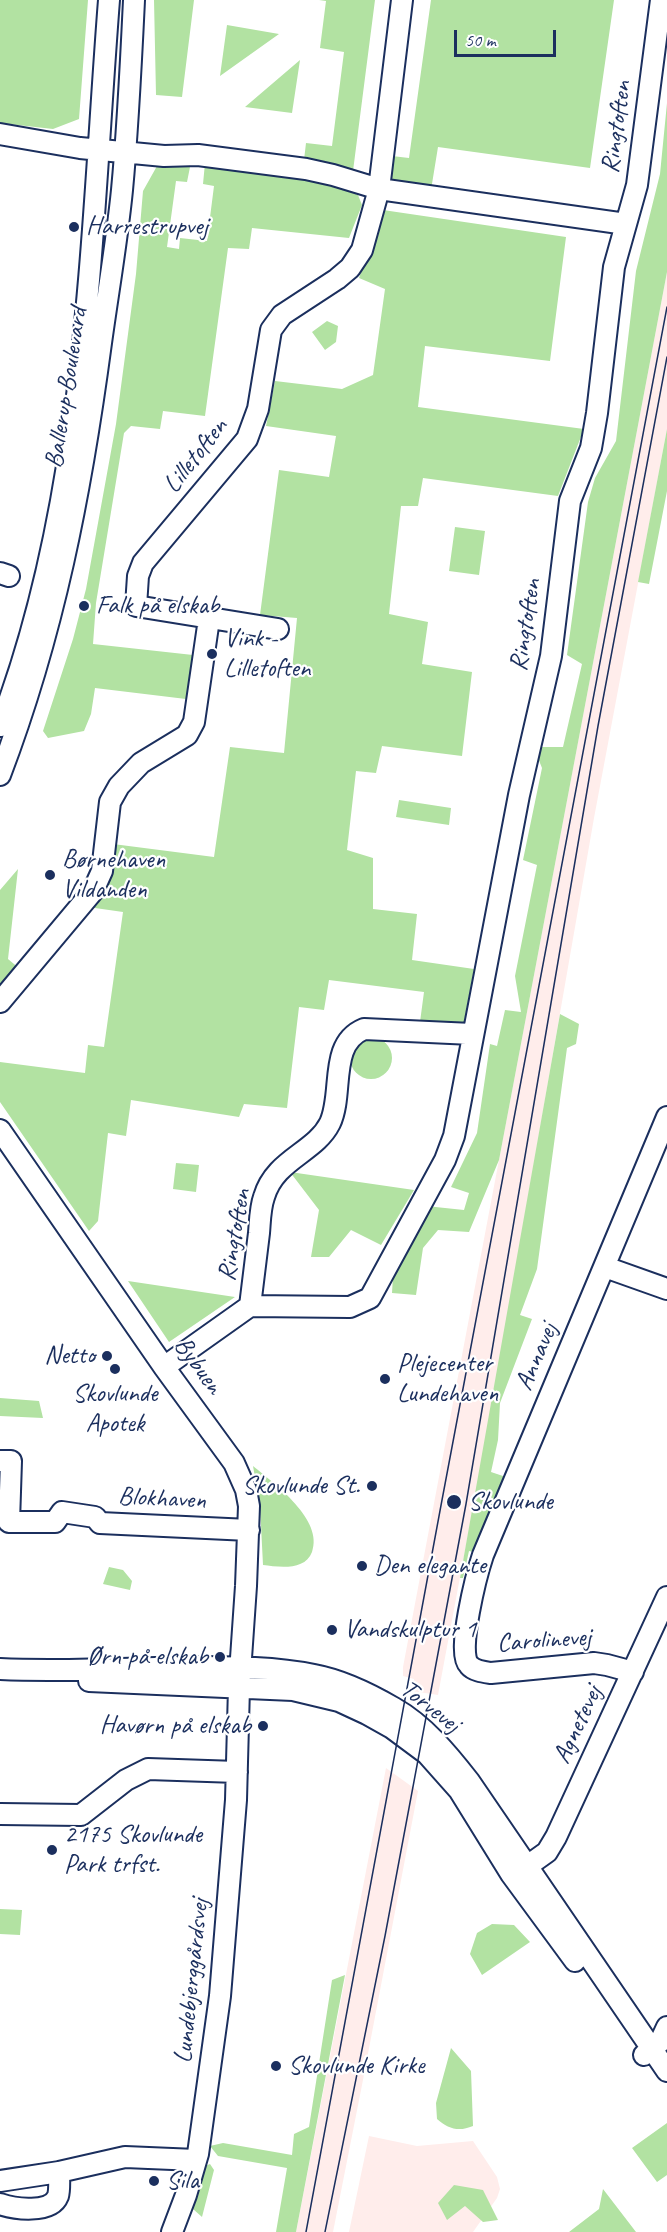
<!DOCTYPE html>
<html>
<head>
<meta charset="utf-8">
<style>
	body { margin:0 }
	#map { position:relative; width:667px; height:2232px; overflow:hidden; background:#fff; font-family:Caveat,sans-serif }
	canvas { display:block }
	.scale { position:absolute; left:454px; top:30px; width:102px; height:27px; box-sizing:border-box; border:3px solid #1b2f5e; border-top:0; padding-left:8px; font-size:18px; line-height:21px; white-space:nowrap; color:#1b2f5e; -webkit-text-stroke:4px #fff; paint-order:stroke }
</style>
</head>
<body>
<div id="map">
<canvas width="667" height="2232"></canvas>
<div class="scale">50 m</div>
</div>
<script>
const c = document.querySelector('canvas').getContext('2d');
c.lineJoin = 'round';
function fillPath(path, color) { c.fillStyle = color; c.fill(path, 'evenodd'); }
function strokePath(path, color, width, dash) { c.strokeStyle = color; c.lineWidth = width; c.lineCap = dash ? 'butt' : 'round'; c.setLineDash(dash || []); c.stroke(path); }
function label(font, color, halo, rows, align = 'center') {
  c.font = font + ' Caveat,sans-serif'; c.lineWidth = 4.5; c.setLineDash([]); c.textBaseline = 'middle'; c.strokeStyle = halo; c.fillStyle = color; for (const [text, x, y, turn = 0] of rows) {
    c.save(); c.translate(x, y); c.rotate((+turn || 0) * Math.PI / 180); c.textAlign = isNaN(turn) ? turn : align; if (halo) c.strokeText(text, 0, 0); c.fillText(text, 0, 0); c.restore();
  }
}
fillPath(new Path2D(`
	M667,272V429L594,818L486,1438L438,1695L412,1691L414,1679L403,1676V1667Z
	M386,1768L418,1791L362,2085L333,2232H296Z
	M369,2136L417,2146L473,2141L497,2177L500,2189L497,2198L473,2232H349Z`), '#ffedeb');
fillPath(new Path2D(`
	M0,0H88L79,119L53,129L0,123Z
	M154,0H194L182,97L156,95Z
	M319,0H375L353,171L304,160L306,143L332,146L344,52L320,48L326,1Z
	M431,0H614L590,168L438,147L431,190L388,183L392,156L409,158Z
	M227,25L279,34L220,76Z
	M300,60L292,113L245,107Z
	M667,103V272L499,1160L469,1232L438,1230L423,1248L416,1295L392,1293L394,1260L426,1206L464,1210L469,1193L451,1187L477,1133L490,1044L497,1046L505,1010L521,1012L515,976L537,865L523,860L542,768L538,758L540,747H563L582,664L567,655L588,502L595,478L616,441L636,271L660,174Z
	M191,162L187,182L176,181L167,247L179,249L180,238L207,241L214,186L203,184L205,163L326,181L358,195L362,205L349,238L252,228L249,249L228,248L205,416L163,411L160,429L131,426L124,433L96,603L93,644L193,655L186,699L95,688L91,714L84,731L48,738L43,731L73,639L86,589L116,424L136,274L143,191L157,166Z
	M383,210L566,237L550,361L425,346L418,407L584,429L558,496L423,478L418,506H401L389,614L428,622L422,664L472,672L462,756L382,746L376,773L356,771L347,850L373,858V909L417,914L412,960L474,969L464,1022H420L424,992L329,980L324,1010L299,1007L287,1108L244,1104L239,1117L131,1100L126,1136L108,1133L98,1221L89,1231L0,1102V1062L85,1073L88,1045L104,1047L123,912L88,907L113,844L214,857L230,747L284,753L297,618L260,615L279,470L329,477L336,436L266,426L275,381L342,389L373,375L385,289L359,278Z
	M327,321L338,326L336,342L325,350L312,332Z
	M667,429V491L649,584L638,582Z
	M455,527L485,531L479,575L449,571Z
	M399,800L451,808L449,825L396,817Z
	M18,869L8,959L20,969L0,992V890Z
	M560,1014L579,1024L576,1044L567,1048L537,1269L520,1315L532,1319L500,1403L498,1440L491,1472L506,1477L478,1553L469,1551L463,1578H460Z
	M350 1058a21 21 0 1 1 42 0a21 21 0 1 1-42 0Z
	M176,1163L199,1165L196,1192L173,1189Z
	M290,1172L414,1190L381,1245L351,1230L329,1257H311L319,1210Z
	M128,1281L235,1297L169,1342Z
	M0,1398L39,1401L43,1418L0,1416Z
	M253,1466C275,1484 324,1520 312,1552C305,1571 279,1567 263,1565L260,1506Z
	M109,1567L123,1570L132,1581L130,1590L103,1584Z
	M0,1909L22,1910L20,1935L0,1934Z
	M492,1924L514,1925L530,1942L482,1975L470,1954L477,1933Z
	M345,1975L296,2232H276L287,2168L218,2156L210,2146L223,2143L292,2155L294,2134L309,2127L332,1980Z
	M451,2048L471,2071L473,2126C459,2132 448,2129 437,2119L436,2103Z
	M667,2123V2175L657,2182L632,2148Z
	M210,2164L214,2170L202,2217L193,2209L205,2166Z
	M454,2185L483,2190L498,2220L483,2222L465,2206L447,2220L438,2203Z
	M603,2189L636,2232H569L599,2209Z`), '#b2e2a2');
const minor = new Path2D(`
	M0,134L80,148L164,156L198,155L306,169L333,175L379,189L626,224
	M0,573L9,576
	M278,629L136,606L138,576L143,563L247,439L258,409L271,330L282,315L337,279L350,268L362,250L379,189L402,0
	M0,726C88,495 90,243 109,0
	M0,775C54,633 81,493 101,343C108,292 117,241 122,190C128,127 131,63 134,0
	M0,1002L93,891L102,871L110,802L119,786L141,763L187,735L194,722L209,619
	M0,1130L164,1367L234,1463L246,1490L249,1506L246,1586L239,1687L236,1800L220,1996L198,2154L186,2195L172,2232
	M605,1267L667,1289
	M250,1306C253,1282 256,1258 259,1233C260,1222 260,1208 264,1197C275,1159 315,1153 330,1123C344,1093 328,1044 364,1029L472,1034
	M164,1367L250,1306L350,1307L370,1298L445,1160L454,1136L519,795L551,656L570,501L591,448L597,413L614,267L637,185L661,0
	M0,1461H11L9,1522H55L62,1512L95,1517L100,1523L249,1530
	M0,1669C65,1672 131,1668 196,1667C235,1667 275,1667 314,1675C341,1680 370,1694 394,1708C424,1725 448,1754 469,1781L667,2071
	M633,1672L607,1665L594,1663L491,1673C484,1672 474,1671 469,1665C456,1653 477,1573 483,1555L667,1117
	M89,1681L293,1690L339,1701L367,1714L392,1728L427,1754L459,1790L511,1874L575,1961
	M0,1814L81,1815L126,1780L148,1769L237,1772
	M526,1867L547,1852L556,1837L667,1597
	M644,2055L660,2042L667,2027
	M0,2181L59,2172L125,2157L196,2160
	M0,2204C14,2209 51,2214 58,2196C60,2189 59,2179 59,2172`);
strokePath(minor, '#1b2f5e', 24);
strokePath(minor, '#fff', 20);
strokePath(new Path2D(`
	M306,2232L442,1500L667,307
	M325,2232L385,1936L466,1504L598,726L667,357`), '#1b2f5e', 1.5);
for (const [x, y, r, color] of [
	[74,227,6,"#1b2f5e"],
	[84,606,6,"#1b2f5e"],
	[212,654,6,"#1b2f5e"],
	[50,875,6,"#1b2f5e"],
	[107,1356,6,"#1b2f5e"],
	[115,1369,6,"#1b2f5e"],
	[385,1379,6,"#1b2f5e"],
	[372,1486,6,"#1b2f5e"],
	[454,1502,8,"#1b2f5e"],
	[362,1566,6,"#1b2f5e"],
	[332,1630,6,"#1b2f5e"],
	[220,1657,6,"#1b2f5e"],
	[263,1726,6,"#1b2f5e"],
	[52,1850,6,"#1b2f5e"],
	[276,2066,6,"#1b2f5e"],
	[154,2181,6,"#1b2f5e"]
]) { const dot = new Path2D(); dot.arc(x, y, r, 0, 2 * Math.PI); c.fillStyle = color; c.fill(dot); strokePath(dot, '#fff', 2); }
label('26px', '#1b2f5e', '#fff', [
	["Ringtoften",617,127,-82],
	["Ballerup Boulevard",67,388,-81],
	["Lilletoften",196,456,-52],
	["Ringtoften",526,625,-81],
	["Ringtoften",235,1235,-80],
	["Annavej",537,1357,-67],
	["Bybuen",198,1366,54],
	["Blokhaven",162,1499,3],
	["Carolinevej",544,1641,-4],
	["Torvevej",430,1707,38],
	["Agnetevej",578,1725,-65],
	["Lundebjerggårdsvej",192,1981,-84]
]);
label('26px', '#1b2f5e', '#fff', [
	["Harrestrupvej",86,227],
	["Falk på elskab",96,606],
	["Vink -",224,639],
	["Lilletoften",224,669],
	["Børnehaven",62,860],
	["Vildanden",62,890],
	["Netto",95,1356,"right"],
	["Plejecenter",397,1364],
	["Lundehaven",397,1394],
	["Skovlunde",115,1394,"center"],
	["Apotek",115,1424,"center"],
	["Skovlunde St.",360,1486,"right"],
	["Skovlunde",468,1502],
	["Den elegante",374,1566],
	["Vandskulptur 1",344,1630],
	["Ørn på elskab",208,1657,"right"],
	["Havørn på elskab",251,1726,"right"],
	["2175 Skovlunde",64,1835],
	["Park trfst.",64,1865],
	["Skovlunde Kirke",288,2066],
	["Sila",166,2181]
], 'left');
</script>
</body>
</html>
